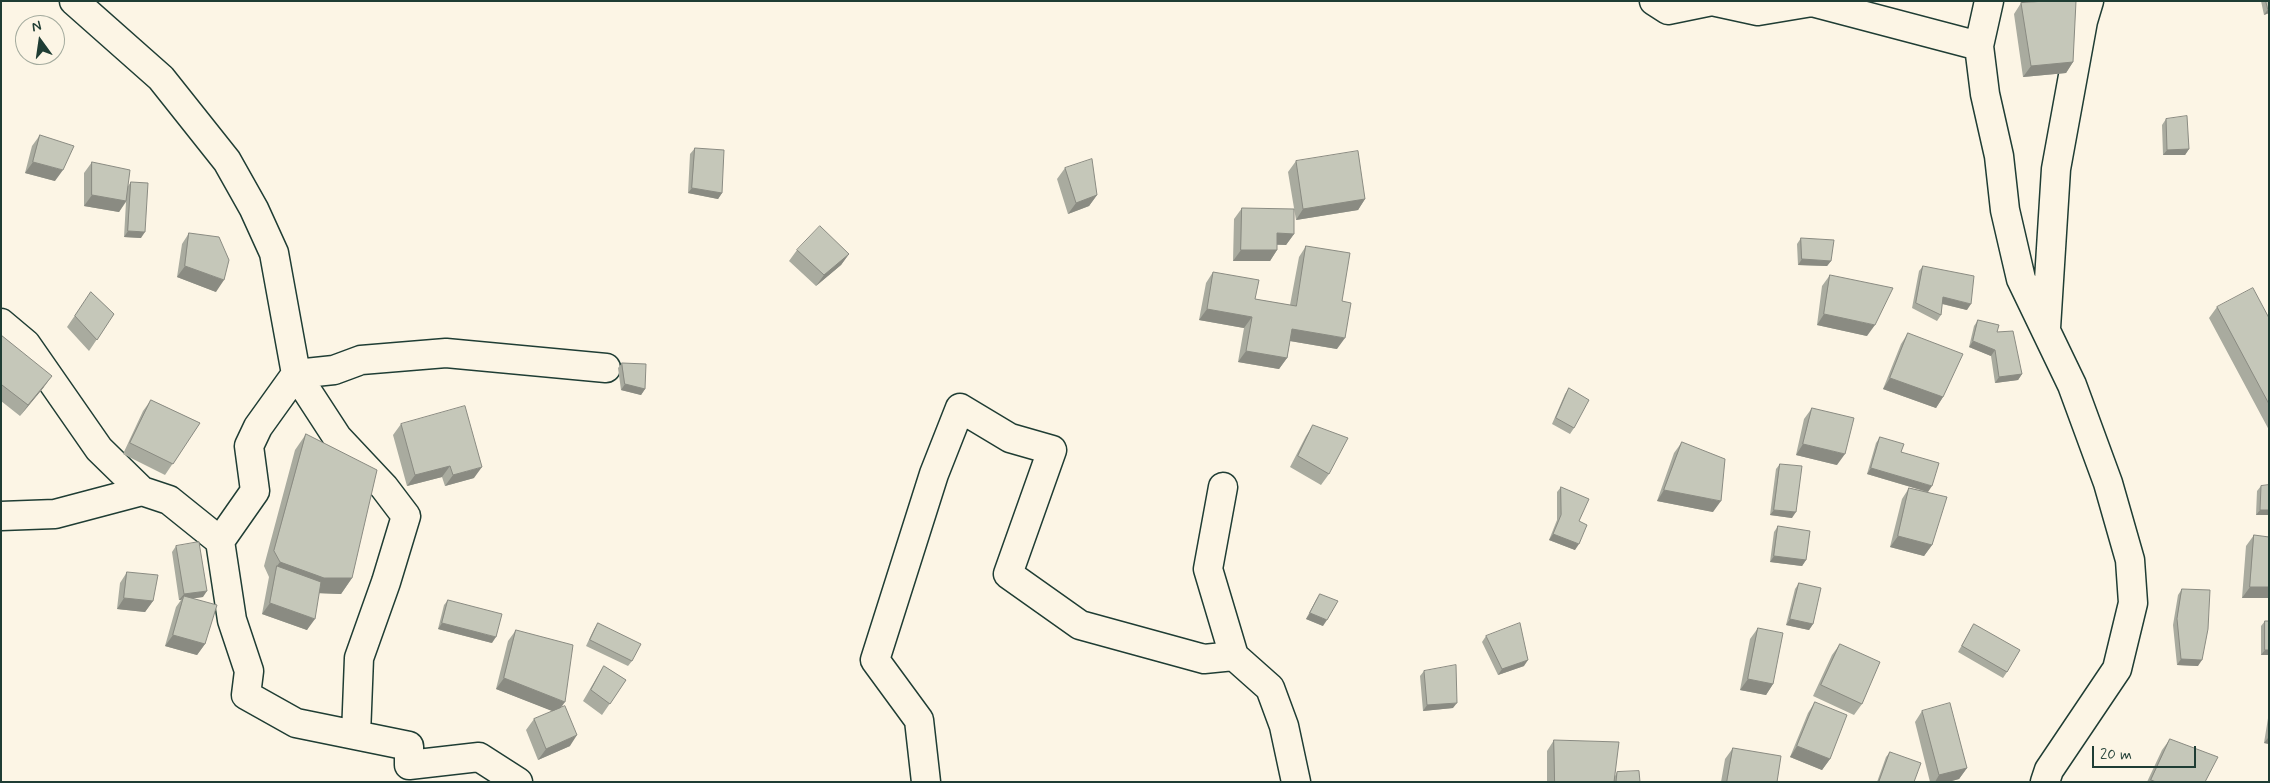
<!DOCTYPE html>
<html>
<head>
<meta charset="utf-8">
<style>
	body { margin:0 }
	#map { position:relative; width:2270px; height:783px; overflow:hidden; background:#fcf5e5; font-family:Mynerve,sans-serif }
	canvas { display:block }
	.frame { position:absolute; inset:0; border:2px solid #1f3d34; pointer-events:none }
	.north { position:absolute; left:15px; top:15px; width:50px; height:50px; box-sizing:border-box; background:#fcf5e5; border:1px solid #a4ab9e; border-radius:50%; rotate:346deg; font-size:14px; font-weight:700; line-height:20px; text-align:center; color:#1f3d34 }
	.north::after { content:''; display:block; margin:auto; width:18px; height:22px; background:#1f3d34; clip-path:polygon(50% 0,100% 100%,50% 72%,0 100%) }
	.scale { position:absolute; left:2092px; top:746px; width:104px; height:22px; box-sizing:border-box; border:2px solid #1f3d34; border-top:0; padding-left:6px; font-size:15px; line-height:18px; white-space:nowrap; color:#1f3d34; -webkit-text-stroke:4px #fcf5e5; paint-order:stroke }
</style>
</head>
<body>
<div id="map">
<canvas width="2270" height="783"></canvas>
<div class="frame"></div>
<div class="north">N</div>
<div class="scale">20 m</div>
</div>
<script>
const c = document.querySelector('canvas').getContext('2d');
c.lineJoin = 'round';
function strokePath(path, color, width, dash) { c.strokeStyle = color; c.lineWidth = width; c.lineCap = dash ? 'butt' : 'round'; c.setLineDash(dash || []); c.stroke(path); }
function fillPath(path, color) { c.fillStyle = color; c.fill(path, 'evenodd'); }
const street = new Path2D(`
	M74,1L161,78L227,161L254,209L274,253L296,374L258,427L249,446L255,491L220,541
	M1654,1L1668,10L1712,1
	M1712,1L1758,11L1812,2L1979,46
	M1989,1L1979,46L1985,94L1999,156L2005,210L2021,279L2072,385L2108,483L2130,560L2133,603L2117,669L2049,770L2045,782
	M1,323L26,344L99,449L142,491
	M2046,328L2056,169L2083,21L2089,1
	M1223,487L1208,569L1234,656L1270,688L1284,726L1296,782
	M1,516L55,514L142,491L169,500L220,541L232,620L249,671L246,695L296,723L409,746V765L479,757L518,782
	M356,735L359,658L386,582L406,516L384,487L337,437L296,374L334,370L361,360L446,353L606,368
	M926,782L919,720L875,660L934,474L960,408L1010,438L1052,450L1008,574L1080,625L1204,659L1234,656`);
strokePath(street, '#1f3d34', 31);
strokePath(street, '#fcf5e5', 28);
fillPath(new Path2D(`
	M2261,1H2269V13L2264,15Z
	M2021,3L2073,62L2066,73L2023,77L2014,14Z
	M2166,119L2189,149L2185,155H2163L2162,125Z
	M40,135L55,181L25,173L32,146Z
	M695,148L722,193L718,199L688,193L690,154Z
	M1296,161L1365,199L1358,210L1296,220L1288,172Z
	M92,162L128,186L131,182L141,238L124,237L126,202L119,212L84,206V173Z
	M1065,168L1097,195L1089,206L1068,214L1057,179Z
	M1242,208L1294,234L1286,245H1277V250L1270,261H1233L1234,219Z
	M189,233L216,292L177,277L182,244Z
	M1801,238L1831,261L1827,266L1798,265L1797,244Z
	M1306,246L1337,349L1290,341L1287,358L1279,369L1238,362L1244,328L1199,320L1206,283L1213,272L1255,299L1290,305L1299,257Z
	M797,250L849,254L841,265L816,286L789,261Z
	M1923,266L1967,310L1942,304L1941,315L1937,321L1912,308L1919,271Z
	M1830,275L1867,336L1817,325L1822,286Z
	M91,292L114,314L89,351L67,327Z
	M2217,307L2269,318V430L2209,318Z
	M1978,320L1997,332L2022,374L2018,380L1995,383L1991,356L1969,347L1974,326Z
	M1908,333L1943,397L1936,408L1883,389L1901,344Z
	M1,335L44,387L20,416L1,401Z
	M622,363L645,389L641,395L621,390L618,368Z
	M1569,388L1574,428L1570,434L1552,424L1565,394Z
	M151,400L200,423L165,475L123,454L143,411Z
	M1812,408L1837,465L1796,455L1804,419Z
	M401,424L474,478L445,486L442,477L407,486L393,435Z
	M1313,425L1329,474L1321,485L1290,467L1306,436Z
	M306,434L352,578L341,594L319,593L307,630L262,614L269,577L264,566L295,450Z
	M1880,437L1901,452L1928,492L1932,545L1924,556L1890,547L1902,499L1909,488L1924,491L1867,474L1876,443Z
	M1682,442L1713,512L1657,501L1674,453Z
	M1780,464L1792,518L1770,515L1776,469Z
	M2261,486L2269,515H2256L2257,491Z
	M1561,487L1579,521L1575,550L1549,540L1557,520V492Z
	M1778,526L1806,560L1802,566L1770,562L1774,532Z
	M2254,535L2269,598H2242L2246,546Z
	M176,546L203,597L192,598L205,644L197,655L165,646L176,607L181,600H179L172,552Z
	M127,572L153,601L145,612L117,609L120,583Z
	M1799,583L1813,624L1809,630L1786,625L1795,589Z
	M2182,589L2198,666L2177,665L2173,625L2178,595Z
	M1320,594L1323,626L1306,619L1316,600Z
	M448,600L492,643L438,629L444,605Z
	M2265,621L2269,655H2261V626Z
	M598,623L632,661L628,666L586,646L594,629Z
	M1974,624L2007,672L2003,678L1958,652Z
	M1758,628L1773,684L1766,695L1740,690L1750,639Z
	M516,630L561,708L570,746L538,760L526,730L534,719L553,711L496,689L508,641Z
	M1486,636L1524,666L1498,675L1482,642Z
	M1840,644L1862,704L1854,715L1813,696L1832,655Z
	M604,666L626,680L602,715L583,701L597,677Z
	M1424,671L1453,708L1423,711L1420,676Z
	M1815,702L1830,759L1822,770L1790,757L1808,713Z
	M1922,711L1967,768L1959,779L1948,782H1930L1915,722Z
	M2269,712V744L2264,743Z
	M2170,739L2205,782H2147L2162,750Z
	M1554,740L1615,776L1617,772L1640,782H1547V751Z
	M1733,748L1777,782H1721L1725,759Z
	M1890,752L1914,782H1877L1886,757Z`), '#a9ab9f');
fillPath(new Path2D(`
	M2268,9H2269V13L2264,15Z
	M2073,62L2066,73L2023,77L2031,66Z
	M2189,149L2185,155H2163L2167,150Z
	M33,162L63,170L55,181L25,173Z
	M692,188L722,193L718,199L688,193Z
	M92,195L126,201L119,212L84,206Z
	M1097,195L1089,206L1068,214L1076,203Z
	M1365,199L1358,210L1296,220L1303,209Z
	M128,231L145,232L141,238L124,237Z
	M1277,233L1294,234L1286,245L1270,244Z
	M1241,250H1277L1270,261H1233Z
	M849,254L841,265L816,286L824,275Z
	M1802,259L1831,261L1827,266L1798,265Z
	M185,266L224,280L216,292L177,277Z
	M1943,297L1971,304L1967,310L1939,303Z
	M1207,309L1252,317L1244,328L1199,320Z
	M1824,314L1875,325L1867,336L1817,325Z
	M1292,329L1345,338L1337,349L1284,340Z
	M1973,341L1995,350L1991,356L1969,347Z
	M1246,351L1287,358L1279,369L1238,362Z
	M2022,374L2018,380L1995,383L1999,377Z
	M52,376L44,387L20,416L28,405Z
	M1890,378L1943,397L1936,408L1883,389Z
	M625,384L645,389L641,395L621,390Z
	M1803,444L1845,454L1837,465L1796,455Z
	M450,466L442,477L407,486L415,475Z
	M482,467L474,478L445,486L453,475Z
	M1871,468L1932,486L1928,492L1867,474Z
	M1664,490L1721,501L1713,512L1657,501Z
	M1774,510L1796,512L1792,518L1770,515Z
	M2260,510H2269V515H2256Z
	M1553,534L1579,544L1575,550L1549,540Z
	M1898,536L1932,545L1924,556L1890,547Z
	M1774,556L1806,560L1802,566L1770,562Z
	M280,562L352,578L341,594L314,593L277,566Z
	M2250,587H2269V598H2242Z
	M207,591L203,597L183,600L184,596L181,600H179L184,594Z
	M124,598L153,601L145,612L117,609Z
	M270,603L315,619L307,630L262,614Z
	M1310,613L1327,620L1323,626L1306,619Z
	M1790,619L1813,624L1809,630L1786,625Z
	M442,623L496,637L492,643L438,629Z
	M173,635L205,644L197,655L165,646Z
	M2265,650H2269V655H2261Z
	M2181,659L2202,660L2198,666L2177,665Z
	M1528,660L1524,666L1498,675L1502,669Z
	M504,678L565,702L557,713L496,689Z
	M1748,679L1773,684L1766,695L1740,690Z
	M1457,703L1453,708L1423,711L1427,705Z
	M577,735L570,746L538,760L546,749Z
	M2268,738H2269V744L2264,743Z
	M1797,746L1830,759L1822,770L1790,757Z
	M1967,768L1959,779L1948,782H1935L1939,775Z`), '#8a8b82');
const building = new Path2D(`
	M2046,1H2076L2073,62L2031,66L2021,3Z
	M2266,1H2269V9H2268Z
	M2187,116L2189,149L2167,150L2166,119Z
	M40,135L74,146L63,170L33,162Z
	M695,148L724,150L722,193L692,188Z
	M1358,151L1365,199L1303,209L1296,161Z
	M1092,159L1097,195L1076,203L1065,168Z
	M92,162L130,170L126,201L92,195Z
	M131,182L148,183L145,232L128,231Z
	M1242,208L1294,209V234L1277,233V250H1241Z
	M820,226L849,254L824,275L797,250Z
	M189,233L219,237L229,260L224,280L185,266Z
	M1801,238L1834,240L1831,261L1802,259Z
	M1306,246L1350,253L1342,301L1351,303L1345,338L1292,329L1287,358L1246,351L1252,317L1207,309L1213,272L1259,280L1255,299L1296,306Z
	M1923,266L1974,276L1971,304L1943,297L1941,315L1916,303Z
	M1830,275L1893,288L1875,325L1824,314Z
	M2253,288L2269,318V404L2217,307Z
	M91,292L114,314L97,340L75,316Z
	M1978,320L1999,325L1997,332L2013,331L2022,374L1999,377L1995,350L1973,341Z
	M1908,333L1963,354L1943,397L1890,378Z
	M1,335L52,376L28,405L2,385H1Z
	M622,363L646,364L645,389L625,384Z
	M1569,388L1589,400L1574,428L1556,418Z
	M151,400L200,423L173,464L130,443Z
	M465,406L482,467L453,475L450,466L415,475L401,424Z
	M1812,408L1854,418L1845,454L1803,444Z
	M1313,425L1348,438L1329,474L1298,456Z
	M306,434L377,470L352,578H324L280,562L274,551Z
	M1880,437L1904,444L1901,452L1939,463L1932,486L1871,468Z
	M1682,442L1725,459L1721,501L1664,490Z
	M1780,464L1802,466L1796,512L1774,510Z
	M2269,485V510H2260L2261,486Z
	M1561,487L1589,499L1579,521L1587,525L1579,544L1553,534L1561,515Z
	M1909,488L1947,497L1932,545L1898,536Z
	M1778,526L1810,531L1806,560L1774,556Z
	M2254,535L2269,537V587H2250Z
	M199,542L207,591L184,594L176,546Z
	M277,566L321,582L315,619L270,603Z
	M127,572L158,575L153,601L124,598Z
	M1799,583L1821,588L1813,624L1790,619Z
	M2182,589L2210,590L2208,629L2202,660L2181,659L2177,619Z
	M1320,594L1338,601L1327,620L1310,613Z
	M184,596L217,605L205,644L173,635Z
	M448,600L502,614L496,637L442,623Z
	M2265,621H2269V650H2265Z
	M598,623L641,644L632,661L590,640Z
	M1520,623L1528,660L1502,669L1486,636Z
	M1974,624L2020,650L2007,672L1962,646Z
	M1758,628L1783,633L1773,684L1748,679Z
	M516,630L573,645L565,702L504,678Z
	M1840,644L1880,662L1862,704L1821,685Z
	M1456,665L1457,703L1427,705L1424,671Z
	M604,666L626,680L610,704L591,690Z
	M1815,702L1847,715L1830,759L1797,746Z
	M1950,703L1967,768L1939,775L1922,711Z
	M565,706L577,735L546,749L534,719Z
	M2170,739L2218,757L2205,782H2156L2151,780Z
	M1554,740L1619,742L1614,782H1555Z
	M1733,748L1781,756L1777,782H1727Z
	M1890,752L1921,763L1914,782H1879Z
	M1639,771L1640,782H1616L1617,772Z`);
fillPath(building, '#c5c7b9');
strokePath(building, '#8a8b82', 1);
</script>
</body>
</html>
